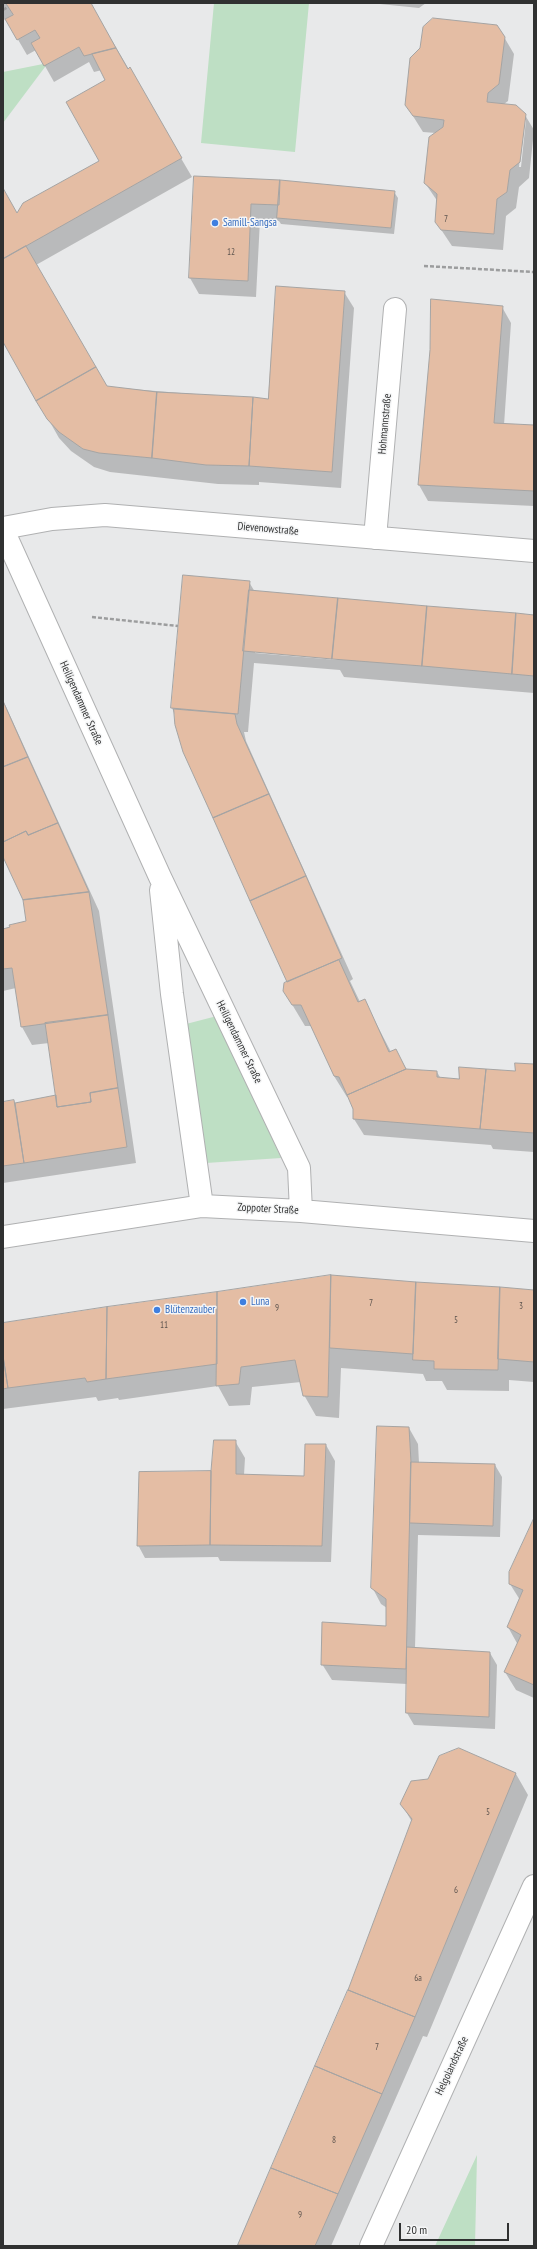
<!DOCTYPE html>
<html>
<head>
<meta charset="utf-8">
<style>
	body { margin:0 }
	#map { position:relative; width:537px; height:2249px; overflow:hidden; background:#e8e9ea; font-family:"PT Sans Narrow",sans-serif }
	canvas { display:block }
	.frame { position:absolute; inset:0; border:4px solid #303131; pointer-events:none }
	.scale { position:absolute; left:399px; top:2223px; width:110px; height:18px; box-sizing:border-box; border:2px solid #303131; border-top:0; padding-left:5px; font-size:12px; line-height:14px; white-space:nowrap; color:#303131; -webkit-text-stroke:3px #f5f6f7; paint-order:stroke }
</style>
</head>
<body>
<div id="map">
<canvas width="537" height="2249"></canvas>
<div class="frame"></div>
<div class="scale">20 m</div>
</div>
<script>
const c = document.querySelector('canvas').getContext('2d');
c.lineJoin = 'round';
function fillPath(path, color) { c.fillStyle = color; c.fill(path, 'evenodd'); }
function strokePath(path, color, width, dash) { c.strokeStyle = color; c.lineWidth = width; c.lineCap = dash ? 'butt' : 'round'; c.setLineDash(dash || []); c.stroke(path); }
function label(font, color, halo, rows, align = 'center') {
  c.font = font + ' "PT Sans Narrow",sans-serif'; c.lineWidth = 3; c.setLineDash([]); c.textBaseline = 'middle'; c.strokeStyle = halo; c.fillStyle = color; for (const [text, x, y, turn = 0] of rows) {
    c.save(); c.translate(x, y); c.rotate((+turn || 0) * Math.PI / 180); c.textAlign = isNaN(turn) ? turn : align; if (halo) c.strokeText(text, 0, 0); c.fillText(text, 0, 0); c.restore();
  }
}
fillPath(new Path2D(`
	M214,3H309L295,152L201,143Z
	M48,63L3,123V72Z
	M217,1016L281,1158L206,1163L186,1024Z
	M477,2155L475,2246H435Z`), '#bedfc4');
fillPath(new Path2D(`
	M3,3H90L192,177L36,265L106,387L269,400L344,292L354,308L341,488L259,482V485L218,484L110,472L94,467L71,451L59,438L3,339V190L17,215L100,161L107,80L102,70L94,72L89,62L54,82L36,50L27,55L6,19L3,20Z
	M370,3H426L419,8Z
	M504,37L514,54L508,101L504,104L525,115L534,130L529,178L519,187L516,208L506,216L503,250L452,246L436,222L438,202L425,183L436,133L423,132L406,105ZM524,120H526L521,167H519Z
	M195,177L394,192L398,198L394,234L281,224L279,221L260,220L256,297L199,294L190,278Z
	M502,307L511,323L504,425L534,426V506L428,501L419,485L432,351Z
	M183,576L249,582L255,592L534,616V693L344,677L340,670L254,663L248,732H244L246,741L353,979L350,981L360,1002L364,1000L391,1052L396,1051L407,1070L437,1072L441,1079L460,1081L515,1072L534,1065V1152L493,1149L491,1145L364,1135L354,1119V1109L349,1097H347L334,1076L312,1026H305L284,991L288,983L172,708ZM255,651L337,658V660L255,653Z
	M3,700L99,911L136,1163L3,1183V1103L14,1101L15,1104L57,1096L49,1043L32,1045L22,1027L16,988L3,991V930L27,922L24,900L3,855Z
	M331,1276L534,1291V1382L509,1380V1391L447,1390L442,1381H426L423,1374L341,1368L339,1418L316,1416L304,1395L301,1382L252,1387L250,1405L229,1406L218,1386L119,1400L118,1398L98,1401L96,1397L3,1409V1323Z
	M409,1428L418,1444L419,1463L495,1465L502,1477L500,1537L418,1535L415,1648L490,1653L497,1665L495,1729L414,1725L407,1713V1684L332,1680L322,1664L387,1627V1608L381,1604L372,1587Z
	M235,1441L245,1458L244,1475L305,1477L326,1445L335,1461L331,1562L220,1561L218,1557L145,1558L138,1545L212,1472Z
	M534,1521V1698L516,1690L505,1672L518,1645L508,1627L520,1600L510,1584Z
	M459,1749L516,1774L528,1795L427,2037L423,2036L331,2246H237L349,1990L412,1822L401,1803L429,1780Z`), '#0003');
const building = new Path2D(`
	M6,3H91L116,48L84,56L79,47L44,66L31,43L40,38L35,30L17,40L5,19L13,15Z
	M433,18L497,25L505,37L499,84L488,93L487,102L516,105L526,114L520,162L510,170L507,192L497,199L494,234L441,230L435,222L437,194L424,183L429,137L443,127L444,120L413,116L405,105L410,58L420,48L423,27Z
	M116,48L128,69L130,67L182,158L3,259V188L17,213L23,203L99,161L66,102L105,80L92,54Z
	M194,176L280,180L279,205L251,204L248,281L189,278Z
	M280,180L395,191L391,228L277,218Z
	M26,246L96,367L36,401L3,342V259Z
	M276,286L345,291L332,472L249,466L253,397L268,399Z
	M431,299L503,306L494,423L534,425V491L418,485L430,350Z
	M96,367L107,386L157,392L152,458L99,453L83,449L59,432L47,419L36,401Z
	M157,392L253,397L249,466L206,465L152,458Z
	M183,575L250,581L238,714L171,708Z
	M249,590L338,598L332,659L243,651Z
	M338,598L427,606L422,666L332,659Z
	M427,606L516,613L512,674L422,666Z
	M516,613L534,615V676L512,674Z
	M3,701L28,757L3,767Z
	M174,709L235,714L237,724L269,794L213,818L183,752L175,725Z
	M28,757L58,823L28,835L26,831L3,842V767Z
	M269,794L306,876L250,901L213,818Z
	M58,823L89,892L23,900L3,857V842L26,831L28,835Z
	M306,876L342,958L287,982L250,901Z
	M89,892L108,1015L21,1027L12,968L3,969V929L10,927L9,925L26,921L23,900Z
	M339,960L358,1002L365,999L389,1052L396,1049L406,1069L347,1095L339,1077L334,1076L301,1005H292L283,991L284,983Z
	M108,1015L118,1088L90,1093L91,1102L57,1107L45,1023Z
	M515,1063L534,1064V1133L480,1129L486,1069L515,1071Z
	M459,1067L486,1069L480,1129L353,1119V1109L347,1095L406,1069L437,1071V1077L459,1079Z
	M118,1088L127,1147L24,1163L15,1103L56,1095L57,1107L91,1102L90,1093Z
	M14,1100L24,1163L3,1166V1102Z
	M331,1275L328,1397L303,1396L295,1360L241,1367L239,1384L216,1386L217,1292Z
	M331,1275L416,1282L413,1354L330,1348Z
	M416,1282L500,1287L498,1370L434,1369V1361L413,1360Z
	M500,1287L534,1290V1362L498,1359Z
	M217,1292V1364L106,1379L107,1307Z
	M107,1307L106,1379L87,1382L85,1378L8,1388L3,1356V1323Z
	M3,1356L8,1388L3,1389Z
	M377,1426L409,1427L411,1462L406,1669L321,1665L322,1622L386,1626V1599L371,1588Z
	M214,1440H236V1474L304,1476L305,1444H326L322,1546L210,1545L211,1471Z
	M411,1462L495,1464L493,1526L410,1523Z
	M211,1471L210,1545L137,1546L139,1472Z
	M534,1518V1685L504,1672L521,1635L507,1627L523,1590L509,1584V1572Z
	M407,1647L490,1652L489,1717L406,1713Z
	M459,1748L516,1773L415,2017L348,1990L412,1819L400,1804L411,1781L428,1779L439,1756Z
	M348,1990L415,2017L382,2094L315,2066Z
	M315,2066L382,2094L338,2194L271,2168Z
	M271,2168L338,2194L315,2246L238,2245Z`);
fillPath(building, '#e4bda4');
strokePath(building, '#a5a4a3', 1);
const street = new Path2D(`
	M3,528L52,519L105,515L534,551
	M3,530L160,877L299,1168L301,1211
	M375,538L395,309
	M161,890L172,994L202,1206
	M3,1237L202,1206L301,1211L534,1231
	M371,2246L534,1886`);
strokePath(street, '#b0b1b2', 24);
strokePath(new Path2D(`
	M3,10L8,7
	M424,266L534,272
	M92,617L178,626`), '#9c9d9e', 2.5, [4, 2]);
strokePath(street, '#fff', 22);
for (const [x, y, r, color] of [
	[215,223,4,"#3f7fe0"],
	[243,1302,4,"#3f7fe0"],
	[157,1310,4,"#3f7fe0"]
]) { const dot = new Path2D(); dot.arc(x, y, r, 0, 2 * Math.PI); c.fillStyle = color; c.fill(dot); strokePath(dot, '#f5f6f7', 1.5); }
label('9px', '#5d544e', null, [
	["7",446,219],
	["12",231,252],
	["7",371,1303],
	["3",521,1306],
	["9",277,1308],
	["5",456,1320],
	["11",164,1325],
	["5",488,1812],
	["6",456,1890],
	["6a",418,1978],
	["7",377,2047],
	["8",334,2140],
	["9",300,2215]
]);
label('11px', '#366cbe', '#f5f6f7', [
	["Samill-Sangsa",223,223],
	["Luna",251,1302],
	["Blütenzauber",165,1310]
], 'left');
label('11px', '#303131', '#f5f6f7', [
	["Hohmannstraße",385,424,-85],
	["Dievenowstraße",268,529,5],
	["Heiligendammer Straße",81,703,66],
	["Heiligendammer Straße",239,1042,64],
	["Zoppoter Straße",268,1209,3],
	["Helgolandstraße",452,2066,-65]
]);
</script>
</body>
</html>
